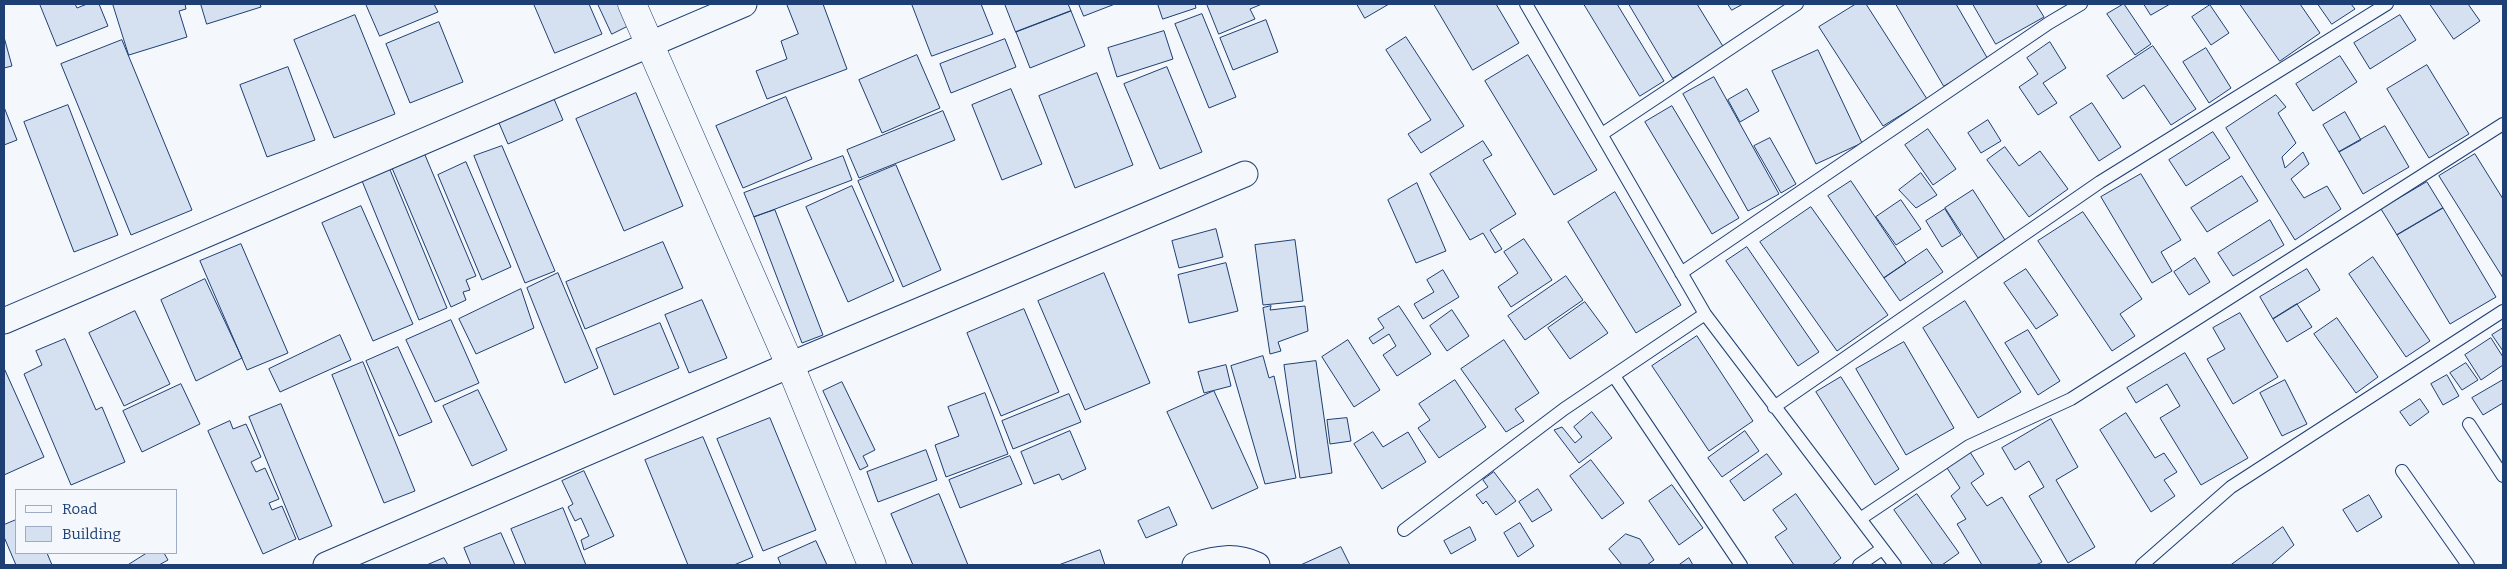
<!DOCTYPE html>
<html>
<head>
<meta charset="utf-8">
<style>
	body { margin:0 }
	#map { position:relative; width:2507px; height:569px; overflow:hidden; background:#f4f7fb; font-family:Bitter,serif }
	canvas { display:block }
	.frame { position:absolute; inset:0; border:5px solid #1d3f73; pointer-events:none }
	.legend { position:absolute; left:15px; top:489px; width:162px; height:65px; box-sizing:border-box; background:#f4f7fb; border:1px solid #9eadc5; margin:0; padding:6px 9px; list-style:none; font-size:15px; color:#1d3f73 }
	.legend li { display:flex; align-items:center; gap:10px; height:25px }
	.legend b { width:25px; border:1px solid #9eadc5 }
</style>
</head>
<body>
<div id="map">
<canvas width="2507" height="569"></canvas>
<div class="frame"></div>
<ul class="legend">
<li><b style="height:6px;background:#f4f7fb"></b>Road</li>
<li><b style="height:14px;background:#d5e0f0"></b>Building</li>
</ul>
</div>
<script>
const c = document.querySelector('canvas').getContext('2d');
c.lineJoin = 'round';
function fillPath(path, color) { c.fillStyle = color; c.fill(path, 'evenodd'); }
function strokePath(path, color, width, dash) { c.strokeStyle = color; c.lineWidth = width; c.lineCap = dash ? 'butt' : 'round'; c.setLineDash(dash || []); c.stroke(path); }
const building = new Path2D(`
	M40,4H75L77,8L87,4H99L108,26L57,46Z
	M113,4H185L186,9L179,11L187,37L129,55Z
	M201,4H260L261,7L207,24Z
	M366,4H434L438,12L380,36Z
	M534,4H589L602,34L555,53Z
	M598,4H618L628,26L612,34Z
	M787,4H823L847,69L767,99L756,71L787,59L781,41L798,34Z
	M912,4H981L993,34L932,56Z
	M1005,4H1068L1071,11L1016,32Z
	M1079,4H1115L1084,16Z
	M1158,4H1195L1196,8L1163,19Z
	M1207,4H1262L1250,9L1255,19L1219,34Z
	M1357,4H1389L1365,18Z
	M1434,4H1496L1519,43L1473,70Z
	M1584,4H1617L1664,81L1640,96Z
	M1629,4H1697L1724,48L1673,78Z
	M1728,4H1743L1732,10Z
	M1856,4H1866L1927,99L1883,126L1819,27Z
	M1896,4H1956L1989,61L1944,86Z
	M1973,4H2036L2044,17L1996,44Z
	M2124,4L2151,44L2135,55L2107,14Z
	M2144,4H2170L2151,15Z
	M2240,4H2300L2320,33L2280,61Z
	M2318,4H2351L2355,9L2332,24Z
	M2430,4H2468L2480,21L2454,39Z
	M2210,5L2229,33L2211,45L2192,17Z
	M1071,11L1085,46L1030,68L1016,32Z
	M1202,14L1236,97L1209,108L1175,24Z
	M355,15L395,114L334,138L294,40Z
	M2400,15L2416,40L2370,69L2354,43Z
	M1266,20L1278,52L1233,70L1220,38Z
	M439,22L463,82L410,103L386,44Z
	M1164,31L1173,59L1117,77L1108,48Z
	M4,37L12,66L4,68Z
	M1406,37L1464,126L1421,153L1408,134L1431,120L1386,50Z
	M1005,39L1016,67L951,93L940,64Z
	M122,40L192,210L131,235L61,64Z
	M2050,42L2066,68L2043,83L2057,103L2038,115L2019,87L2038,74L2027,58Z
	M2153,46L2196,109L2171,125L2144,85L2123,99L2107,76Z
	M2206,48L2231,88L2209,103L2183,62Z
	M1818,50L1862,143L1816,164L1772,71Z
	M917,55L940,108L882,133L859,80Z
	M1528,55L1597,170L1554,195L1485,81Z
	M2340,56L2357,82L2313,111L2296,84Z
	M2427,65L2469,134L2429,158L2387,89Z
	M288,67L315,140L267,157L240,85Z
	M1167,67L1202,152L1160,169L1124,84Z
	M1097,73L1133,165L1075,188L1039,96Z
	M1714,77L1779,194L1748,211L1683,94Z
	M1011,89L1042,164L1002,180L972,105Z
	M1747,89L1759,111L1740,122L1728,100Z
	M636,93L683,206L624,231L576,119Z
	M2276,95L2286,107L2278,113L2296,143L2282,157L2285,168L2303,152L2309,164L2291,179L2304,198L2327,186L2341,209L2295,240L2226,128Z
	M786,97L812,159L743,188L716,126Z
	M554,99L563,120L508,144L499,123Z
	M2092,103L2121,147L2099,161L2070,117Z
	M68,105L118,235L74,252L24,122Z
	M1672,106L1739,218L1712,234L1645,122Z
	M4,107L17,140L4,145Z
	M943,111L955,140L859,178L847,150Z
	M2345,112L2361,140L2339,152L2323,125Z
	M1988,120L2001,141L1981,153L1968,133Z
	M2385,126L2409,167L2363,194L2339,152Z
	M1928,129L1956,169L1933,185L1905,145Z
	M2213,132L2230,158L2186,186L2169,160Z
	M1770,138L1796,184L1781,193L1754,146Z
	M1483,141L1492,155L1483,160L1516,214L1490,230L1502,249L1495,253L1483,233L1470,240L1430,174Z
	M502,146L555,271L525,283L474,156Z
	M2005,147L2019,166L2040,151L2068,189L2029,217L1987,160Z
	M2475,154L2503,199V278L2439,176Z
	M425,155L476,276L466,280L470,290L463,292L466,300L451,307L392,168Z
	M843,156L852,180L754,217L744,193Z
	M466,162L511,267L482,280L438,175Z
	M388,165L447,308L419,320L360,176Z
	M896,165L941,270L903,287L858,181Z
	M1921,173L1937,195L1916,208L1899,190Z
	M2141,174L2181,240L2161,252L2172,271L2152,283L2101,197Z
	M2242,176L2258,201L2207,232L2191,208Z
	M1851,181L1906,263L1884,278L1828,196Z
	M2427,182L2443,208L2397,235L2381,209Z
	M1417,183L1446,251L1416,263L1388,200Z
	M852,186L894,281L848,302L806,207Z
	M1973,190L2005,240L1978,258L1945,208Z
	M1615,192L1681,305L1636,333L1568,222Z
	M1901,200L1921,229L1896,245L1876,217Z
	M361,206L413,324L373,341L322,223Z
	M1811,207L1888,315L1837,351L1760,242Z
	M2443,208L2496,297L2450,324L2397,235Z
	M1945,209L1961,235L1942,247L1926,221Z
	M775,210L823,335L802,343L754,217Z
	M2083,212L2142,299L2120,314L2135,336L2112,351L2038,241Z
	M2270,220L2284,245L2233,276L2218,253Z
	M1216,229L1223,257L1179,268L1172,241Z
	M1524,239L1552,280L1511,307L1498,287L1518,273L1504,252Z
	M1295,240L1303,301L1263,305L1255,245Z
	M663,242L683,288L585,329L566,282Z
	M241,244L288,353L247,370L200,261Z
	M1747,247L1819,352L1798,366L1726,261Z
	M1927,249L1943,272L1900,301L1884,278Z
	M2373,257L2430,341L2406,357L2349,274Z
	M2195,258L2210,282L2189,295L2174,272Z
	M1226,263L1238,311L1189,323L1178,275Z
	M2026,269L2058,315L2036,329L2004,283Z
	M2307,269L2320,290L2273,319L2260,297Z
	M1443,270L1459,297L1423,319L1414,304L1434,292L1427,280Z
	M558,273L598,368L565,383L527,288Z
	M1104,273L1150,383L1085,410L1038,301Z
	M1566,276L1583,300L1525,340L1508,316Z
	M205,279L242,358L196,381L161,300Z
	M521,289L534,328L476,354L459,319Z
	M702,300L727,358L689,373L665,315Z
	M1965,301L2021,392L1978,418L1923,328Z
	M1585,302L1608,333L1570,359L1548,328Z
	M2297,304L2312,327L2287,342L2273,319Z
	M1271,306L1270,310L1305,306L1308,331L1278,342L1281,351L1270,354L1263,308Z
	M1399,306L1431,354L1397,376L1383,355L1396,346L1389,334L1373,344L1369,338L1384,328L1378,319Z
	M1024,309L1059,392L1001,416L967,333Z
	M1452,310L1469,336L1447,351L1430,326Z
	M135,311L170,384L124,406L89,333Z
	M2240,313L2278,377L2233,404L2207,359L2225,349L2213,328Z
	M2337,318L2378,377L2356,393L2314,334Z
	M451,320L479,383L435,402L406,340Z
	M660,323L679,368L614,395L596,349Z
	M2503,328V351L2492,335Z
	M2028,330L2060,381L2038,395L2005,343Z
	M340,335L351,360L280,392L269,369Z
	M1697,336L1753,421L1709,451L1652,366Z
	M2491,338L2503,357V365L2481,380L2465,355Z
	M65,339L96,410L102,407L125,462L71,485L24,374L42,365L36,351Z
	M1348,340L1380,390L1354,407L1322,357Z
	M1504,340L1539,393L1515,409L1524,421L1506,432L1461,369Z
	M1904,342L1954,428L1906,455L1856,369Z
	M398,347L432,422L399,436L366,361Z
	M2185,353L2248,458L2201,485L2160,418L2180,406L2167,384L2136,403L2127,388Z
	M1263,356L1269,378L1274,376L1296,478L1265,484L1231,366Z
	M1316,361L1332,473L1300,478L1284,365Z
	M363,362L415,491L384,503L332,375Z
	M2466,363L2478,380L2462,390L2450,373Z
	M1226,365L1231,386L1204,393L1198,372Z
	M4,368L44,457L4,475Z
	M2447,375L2459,396L2443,405L2431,384Z
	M1841,377L1899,469L1875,485L1816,392Z
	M1455,380L1486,427L1439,458L1418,428L1430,420L1419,404Z
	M2285,380L2307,424L2282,436L2260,393Z
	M2503,380V403L2483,415L2472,398Z
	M842,382L875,450L863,456L868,466L860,470L823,391Z
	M181,384L200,424L142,452L123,411Z
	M478,390L507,450L472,466L443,406Z
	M1214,391L1258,488L1212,509L1167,412Z
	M985,393L1008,454L946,477L935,445L959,436L948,407Z
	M1069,394L1081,422L1013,449L1002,421Z
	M2420,399L2429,412L2410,426L2400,412Z
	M281,404L332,526L299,540L249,417Z
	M1592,412L1612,438L1579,463L1554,430L1562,427L1575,443L1582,437L1574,427Z
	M2126,413L2155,458L2164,453L2177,472L2164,480L2175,496L2151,512L2100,430Z
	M770,418L816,530L763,551L717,439Z
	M1347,418L1351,441L1330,444L1327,420Z
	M2051,419L2078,467L2056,480L2095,547L2068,563L2029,496L2044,487L2029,461L2015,470L2002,448Z
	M230,421L233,429L246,424L261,457L251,462L256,472L265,468L279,499L269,503L272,510L282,506L296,539L263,554L208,431Z
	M1070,431L1086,469L1062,480L1059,474L1034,484L1021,452Z
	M1745,431L1759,451L1722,477L1708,458Z
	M1373,432L1383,447L1408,432L1426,462L1382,489L1354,444Z
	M703,437L753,557L734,565H688L645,460Z
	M926,450L937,480L878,502L867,472Z
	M1970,452L1984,474L1971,483L1987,506L2002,497L2042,562L2036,565H1982L1957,524L1966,519L1951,496L1960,488L1947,468Z
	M1767,454L1782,474L1744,501L1730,481Z
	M1010,456L1022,484L960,508L949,480Z
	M1591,460L1624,503L1602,519L1570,476Z
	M584,471L614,536L584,550L581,540L589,536L581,518L575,521L568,507L573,504L562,481Z
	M1494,472L1516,501L1496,515L1486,501L1483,504L1476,495L1488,487L1483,480Z
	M1672,485L1703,528L1679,545L1649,501Z
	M1538,489L1552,510L1532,522L1519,502Z
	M939,494L968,565H913L891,514Z
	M1796,494L1841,558L1832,565H1794L1775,537L1787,529L1773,510Z
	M1917,494L1959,553L1942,565H1933L1894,510Z
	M2369,495L2382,517L2357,532L2343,510Z
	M1169,507L1177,525L1146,538L1138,521Z
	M563,508L586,565H526L511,529Z
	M16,520V553H47L52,565H16L4,537V525Z
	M1520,523L1534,546L1518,557L1504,533Z
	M1470,527L1476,540L1451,554L1444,541Z
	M2283,527L2294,545L2271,565H2231Z
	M501,533L515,565H471L464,548Z
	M1626,534L1640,539L1654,560L1647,565H1622L1609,549Z
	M816,541L827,565H781L778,558Z
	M1341,547L1350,565H1301Z
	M1100,550L1105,565H1059Z
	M147,553H164L168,560L159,565H128Z
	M444,558L448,565H427Z
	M1689,558L1693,565H1679Z`);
fillPath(building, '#d5e0f0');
strokePath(building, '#1d3f73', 1);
const service = new Path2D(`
	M1526,4L1705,314L1895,565
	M1602,134L1797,4
	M1681,273L2049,23L2081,4
	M1614,376L1741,565
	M1774,407L2100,182L2387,4
	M2469,424L2503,476
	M2402,471L2468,565
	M1860,519L1969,446L2071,399L2503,124
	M1404,530L1564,409L1705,314
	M1859,565L1882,549
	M2142,565L2231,487L2503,311`);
const minor = new Path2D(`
	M4,321L744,4
	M326,565L790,365L1245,174
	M1195,565C1217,558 1236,555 1257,565`);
const tertiary = new Path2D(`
	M632,4L790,365L872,565`);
strokePath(service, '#1d3f73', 14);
strokePath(minor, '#1d3f73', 27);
strokePath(tertiary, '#1d3f73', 29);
strokePath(service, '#f4f7fb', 12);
strokePath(minor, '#f4f7fb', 25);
strokePath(tertiary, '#f4f7fb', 28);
</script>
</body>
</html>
